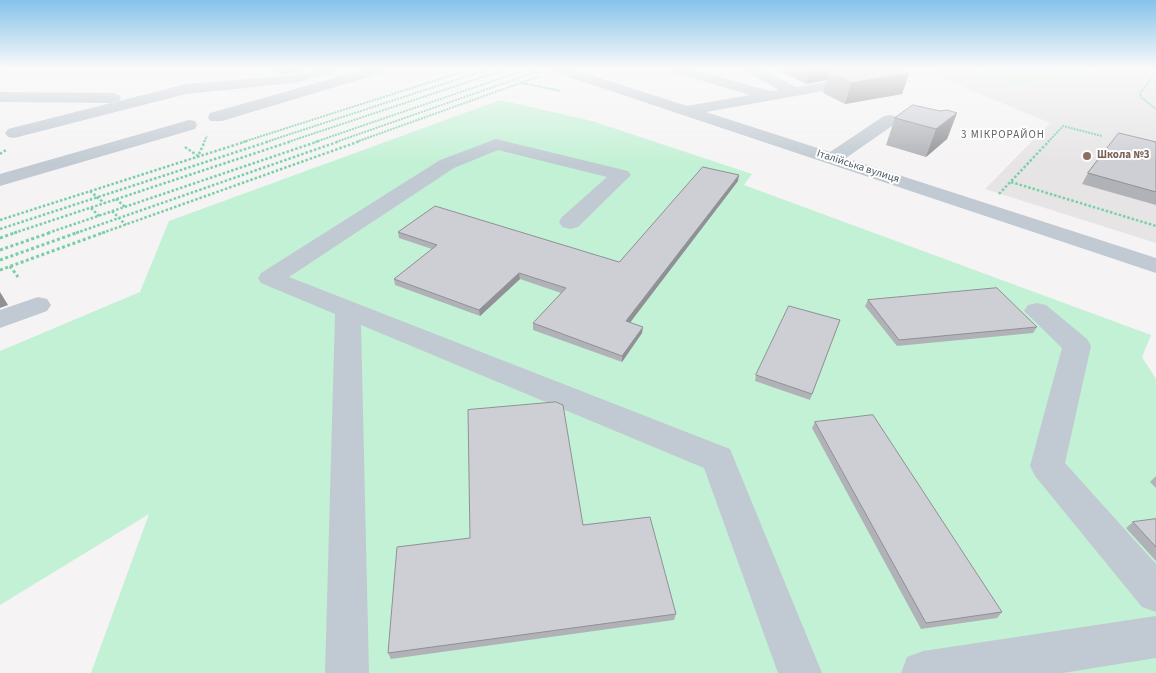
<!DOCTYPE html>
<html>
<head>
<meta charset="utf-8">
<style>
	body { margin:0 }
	canvas { display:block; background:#f5f3f3 }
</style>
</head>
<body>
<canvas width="1156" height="673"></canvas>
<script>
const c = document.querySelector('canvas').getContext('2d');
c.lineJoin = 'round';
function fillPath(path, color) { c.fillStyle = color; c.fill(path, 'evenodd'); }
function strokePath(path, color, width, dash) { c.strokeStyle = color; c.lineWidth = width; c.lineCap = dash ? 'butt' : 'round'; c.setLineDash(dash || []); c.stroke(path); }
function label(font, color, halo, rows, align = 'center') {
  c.font = font + ' "Source Sans 3",sans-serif'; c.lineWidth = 4; c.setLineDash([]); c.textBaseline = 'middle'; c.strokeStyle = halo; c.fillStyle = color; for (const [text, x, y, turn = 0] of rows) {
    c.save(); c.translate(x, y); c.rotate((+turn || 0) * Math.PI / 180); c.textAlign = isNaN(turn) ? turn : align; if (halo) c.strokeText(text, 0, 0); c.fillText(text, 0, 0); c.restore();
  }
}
fillPath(new Path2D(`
	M934,69H1156V243L985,189L1050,123L951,82L939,75Z`), '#e6e4e5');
fillPath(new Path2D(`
	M976,69H1098L1101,70L1018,85Z
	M500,100L592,121L752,174L744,185L1151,335L1142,357L1156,379V673H91L149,514L0,605V351L140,292L169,221Z`), '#c3f1d5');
strokePath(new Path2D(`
	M528,69L541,73
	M0,72L19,69
	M1156,73L1140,93L1141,97L1156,109
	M523,83L561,91
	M204,142L207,136
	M243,142L471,69
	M266,142L489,69
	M288,142L507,69
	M315,142L528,69
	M336,142L536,72
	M356,142L540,76
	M1048,142L1063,126L1102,136`), '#7ad0a6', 2, [2, 1]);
strokePath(new Path2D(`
	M185,147L198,156L205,141
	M0,154L6,150
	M1011,182L1156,226
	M90,191L104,203
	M999,194L1049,141
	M116,199L125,207
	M91,208L99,216
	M112,211L126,225
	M0,220L247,141
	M0,229L270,141
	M14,233L292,141
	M48,233L319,141
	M76,233L340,141
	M102,233L360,141`), '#7ad0a6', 2.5, [2.5, 2]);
strokePath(new Path2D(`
	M0,238L17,232
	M0,250L52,232
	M0,260L79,232
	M10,266L18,277
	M0,270L105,232`), '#7ad0a6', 3, [3, 2.5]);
fillPath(new Path2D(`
	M317,69H339L337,72L294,83L186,94L14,138L8,137L5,133L8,129L186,84L294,75Z
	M366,69H387L385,72L222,121H210L208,117L210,113Z
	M552,69H572L687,106L750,95L672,72L670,69H691L770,91L779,90L747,72L745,69H762L796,87L857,77L862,78L864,81L862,84L857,85L706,112L830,152L884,116L890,115L935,127L938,131L935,135L929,136L892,126L846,158L1156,258V273L554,72Z
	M0,92L113,93L119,95L121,98L119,101L113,103L0,102Z
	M189,120L195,121L197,125L195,129L0,186V174Z
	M496,139L628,171L631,175L578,227L570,229L562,227L559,222L562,217L607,177L498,150L454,168L289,277L730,449L822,673H778L704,468L361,325L369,673H325L335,314L261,283L258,278L261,273L440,160Z
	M38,297L47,299L51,305L47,311L0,328V310Z
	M1037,303L1046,305L1087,339L1091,346L1065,463L1156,564V612L1142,607L1035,476L1030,466L1062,348L1024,311L1028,305Z
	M1156,616V658L1063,673H901L907,657L923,651Z`), '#c1cad2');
fillPath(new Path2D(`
	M272,69H311L283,74Z
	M777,69H898L909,73L902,94L845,104L823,93L827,80L806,84Z
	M957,113L947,139L926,157L886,145L895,118Z
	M1156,142V205L1082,184L1088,173Z
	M738,181L630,322L642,333L622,362L533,330V323L561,293L520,279L480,316L395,285L394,279L432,249L399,238L398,232L619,262Z
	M868,300L1037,327L1033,333L897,346L865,306Z
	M840,320L810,400L755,381L756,375Z
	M815,422L1002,612L997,618L921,629L812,428Z
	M1156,476V488L1150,482Z
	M1156,519V561L1126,528L1133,522Z
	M583,525L676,614L674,620L391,659L388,653Z`), '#b0b2b7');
fillPath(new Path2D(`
	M282,69H311L283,74Z
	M809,69H859L829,72L827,80L806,84Z
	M909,73L902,94L845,104L851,83Z
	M957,113L947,139L926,157L936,129Z
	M739,175L738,181L626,328V321Z
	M519,273L520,279L480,316L479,310Z
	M0,292L8,305L0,308Z
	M643,327L642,333L622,362V356Z`), '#909195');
const building = new Path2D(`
	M848,69H898L909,73L851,83L829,72Z
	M913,105L940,111L947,110L957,113L936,129L895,118Z
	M1119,133L1156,142V192L1088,173Z
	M703,167L739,175L626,321L643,327L622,356L533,323L566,288L519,273L479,310L394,279L437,245L398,232L435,206L619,262Z
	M997,288L1037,327L899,340L868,300Z
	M789,306L840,320L812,394L756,375Z
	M556,402L563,405L583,525L650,517L676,614L388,653L397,547L470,538L468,410Z
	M873,415L1002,612L926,623L815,422Z
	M1156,519V547L1133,522Z`);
fillPath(building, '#cdcfd5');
strokePath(building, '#909195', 1);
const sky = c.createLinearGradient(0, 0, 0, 163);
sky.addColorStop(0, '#85c3ea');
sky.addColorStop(0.42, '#fafafa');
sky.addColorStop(1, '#fafafa00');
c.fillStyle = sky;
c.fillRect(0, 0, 1156, 163);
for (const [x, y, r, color] of [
	[1087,156,5,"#8d6e63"]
]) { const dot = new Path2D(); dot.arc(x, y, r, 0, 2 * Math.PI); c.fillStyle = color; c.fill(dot); strokePath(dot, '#fff', 2); }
c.letterSpacing = '1px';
label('11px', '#5f6368', '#fff', [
	["3 МІКРОРАЙОН",1003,136]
]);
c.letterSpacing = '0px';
label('bold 11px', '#785e54', '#fff', [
	["Школа №3",1097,156]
], 'left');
label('11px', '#4a5661', '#fff', [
	["Італійська вулиця",858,167,18]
]);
</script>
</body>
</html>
